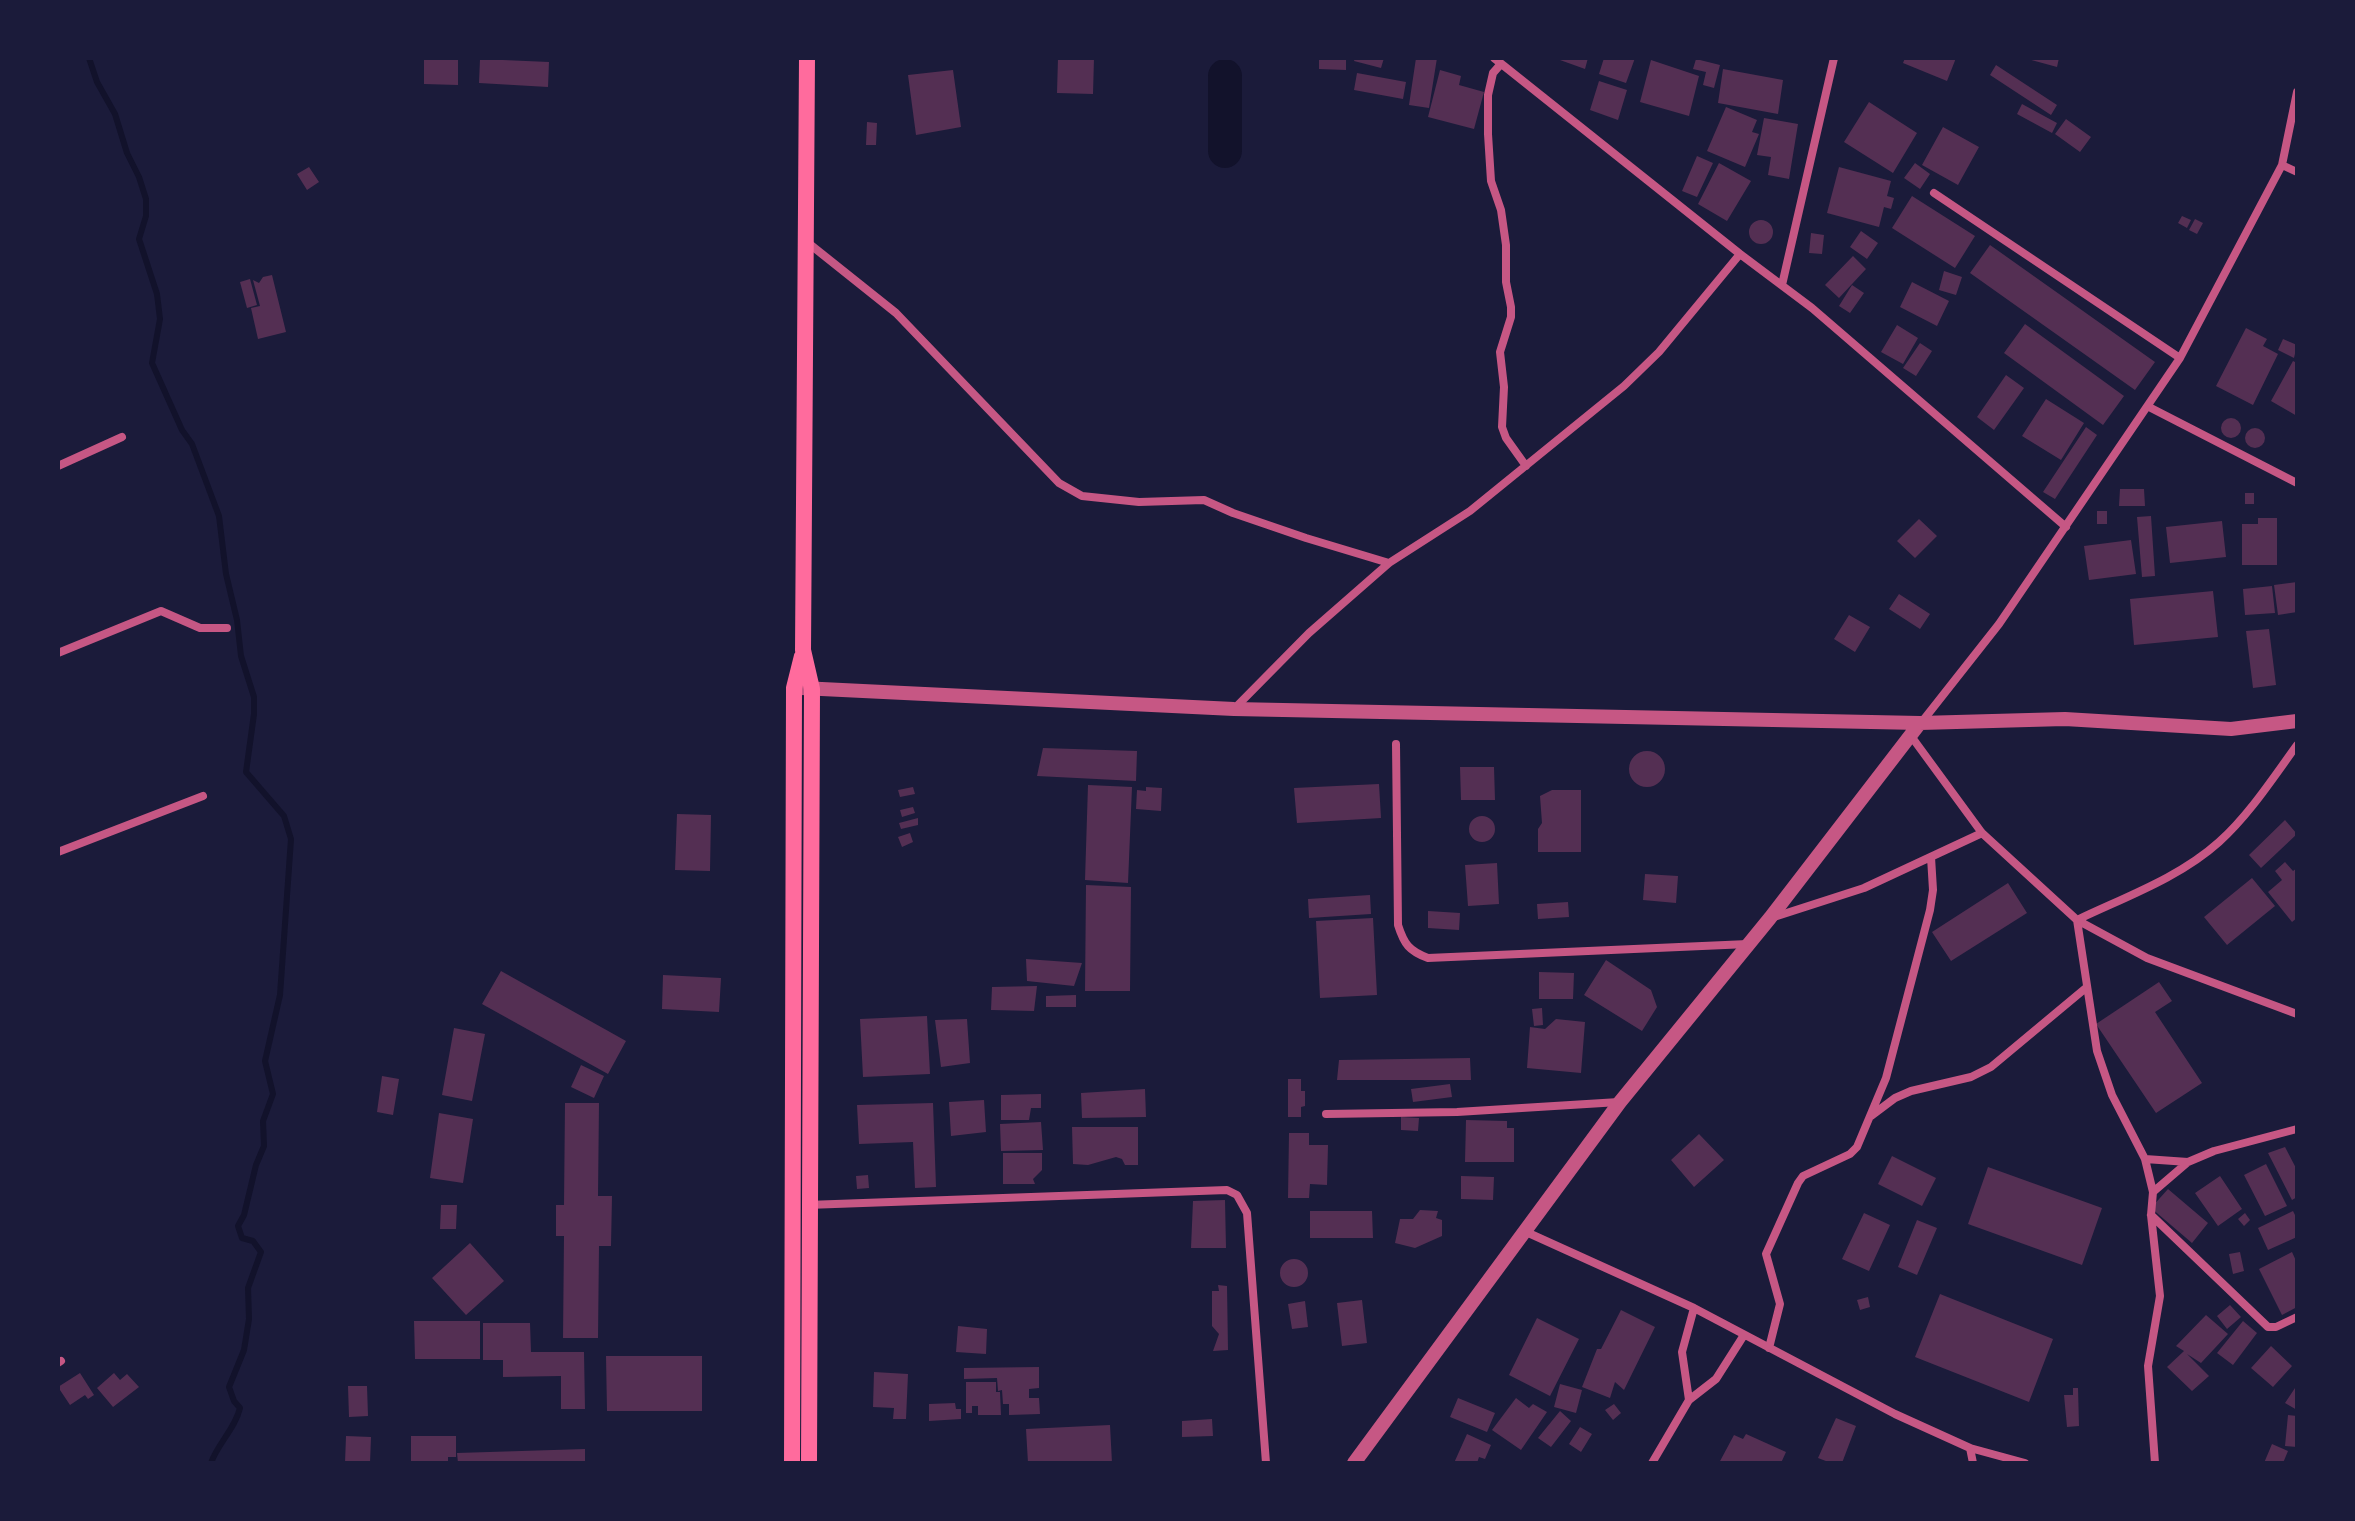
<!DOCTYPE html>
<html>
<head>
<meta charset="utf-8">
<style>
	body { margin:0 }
	#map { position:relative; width:2355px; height:1521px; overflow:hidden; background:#1b1b3a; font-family:"Varela Round",sans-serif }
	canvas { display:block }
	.frame { position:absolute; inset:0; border:60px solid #1b1b3a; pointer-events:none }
</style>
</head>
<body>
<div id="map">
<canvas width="2355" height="1521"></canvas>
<div class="frame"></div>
</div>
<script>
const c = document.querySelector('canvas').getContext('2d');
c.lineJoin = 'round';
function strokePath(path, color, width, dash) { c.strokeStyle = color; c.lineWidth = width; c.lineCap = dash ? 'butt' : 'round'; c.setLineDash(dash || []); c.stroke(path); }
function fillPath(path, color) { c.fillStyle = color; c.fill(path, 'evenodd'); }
strokePath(new Path2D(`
	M89,58L97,82L115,114L127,153L139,177L146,199V216L139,239L157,294L160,319L152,363L182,430L192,444L219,516L226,574L237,620L241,656L254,697V714L246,772L284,816L291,839L280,995L265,1061L273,1094L263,1121L264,1146L256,1165L244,1215L238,1226L242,1238L253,1241L261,1252L248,1288L249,1319L244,1350L229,1387L234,1401L240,1408C235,1429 218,1443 211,1463
	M1225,76L1227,58`), '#12122b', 6);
strokePath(new Path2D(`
	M1225,76V151`), '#12122b', 34);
fillPath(new Path2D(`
	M424,58H458V85L424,84Z
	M1058,58H1094L1093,94L1057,93Z
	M1319,58H1346V70L1319,69Z
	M1355,58H1384L1381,68L1354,61Z
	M1416,58H1437L1429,108L1409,105Z
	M1561,58H1588L1585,69L1560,60Z
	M1604,58H1635L1626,83L1599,74Z
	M1905,58H1956L1947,81L1903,63Z
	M2024,58H2059L2057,67Z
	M480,59L549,62L548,87L479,83Z
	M1696,59L1720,65L1714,88L1703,85L1706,72L1693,69Z
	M1651,60L1699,76L1689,116L1640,102Z
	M1996,65L2057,105L2051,115L1990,75Z
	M1723,69L1783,80L1778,114L1718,103Z
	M953,70L961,127L916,135L908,75Z
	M1440,70L1461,76L1459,85L1484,92L1474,129L1428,117Z
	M1357,73L1406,82L1403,99L1354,90Z
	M1599,81L1627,90L1618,120L1590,110Z
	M1869,102L1917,133L1893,173L1844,142Z
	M2022,104L2057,123L2052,133L2017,114Z
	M1726,107L1757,120L1752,132L1759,134L1745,167L1707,151Z
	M1764,118L1798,124L1789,179L1768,175L1771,157L1757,155Z
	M2066,119L2091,137L2080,152L2055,134Z
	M867,122L877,123L876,145H866Z
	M1943,127L1979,147L1958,185L1922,165Z
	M1697,156L1713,163L1697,197L1682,191Z
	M1719,163L1751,181L1727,221L1698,204Z
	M1915,163L1930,174L1920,189L1904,178Z
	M309,167L319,182L307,190L297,174Z
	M1839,167L1891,181L1887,196L1894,198L1891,209L1884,207L1879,227L1827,213Z
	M1912,196L1975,236L1955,268L1892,228Z
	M2182,216L2191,220L2187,228L2178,223Z
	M2195,219L2203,223L2197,234L2189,230Z
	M1749 232a12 12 0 1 1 24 0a12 12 0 1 1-24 0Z
	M1861,231L1878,243L1867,259L1850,247Z
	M1811,233L1824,235L1822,254L1809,253Z
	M1990,245L2155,362L2135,390L1970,273Z
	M1853,256L1866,269L1839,298L1825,285Z
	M1944,271L1962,277L1956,295L1939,290Z
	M272,275L286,332L258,339L251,308L260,306L253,280L259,283L263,277Z
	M250,279L257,305L247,308L240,282Z
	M1912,282L1949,301L1937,326L1900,307Z
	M1852,285L1864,293L1850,313L1839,306Z
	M2025,324L2124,396L2103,425L2004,353Z
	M1897,325L1918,338L1903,364L1881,352Z
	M2246,328L2267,339L2263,346L2278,354L2253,405L2216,386Z
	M2283,339L2297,345L2294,358L2278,350Z
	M1920,343L1932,351L1916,376L1903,368Z
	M2293,361L2297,363V416L2271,401Z
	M2006,375L2024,388L1994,430L1977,417Z
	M2046,399L2084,423L2061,460L2022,436Z
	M2221 428a10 10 0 1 1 20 0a10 10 0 1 1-20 0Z
	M2086,427L2097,435L2055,499L2043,492Z
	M2245 438a10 10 0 1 1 20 0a10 10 0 1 1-20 0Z
	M2120,489H2144L2145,506H2119Z
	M2245,493H2254V504H2245Z
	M2097,511H2107V524H2097Z
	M2151,516L2155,576L2142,577L2137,517Z
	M2258,518H2277V565H2242V524H2258Z
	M1919,519L1937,536L1915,558L1897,541Z
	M2222,521L2226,557L2170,563L2166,527Z
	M2131,540L2136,574L2089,580L2084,546Z
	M2297,582V612L2278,615L2274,585Z
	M2272,586L2275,613L2245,615L2243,589Z
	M2213,591L2218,637L2134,645L2130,599Z
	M1899,594L1930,614L1920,629L1889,609Z
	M1849,615L1870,627L1855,652L1834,639Z
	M2269,629L2276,685L2253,688L2246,631Z
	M1043,748L1137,751L1136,781L1037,776Z
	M1629 769a18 18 0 1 1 36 0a18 18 0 1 1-36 0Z
	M1460,767H1494L1495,800H1461Z
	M1379,784L1381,818L1297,823L1294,788Z
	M1088,785L1132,787L1128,883L1085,880Z
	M913,787L915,794L900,797L898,790Z
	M1146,787L1162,788L1161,811L1136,809L1137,790L1146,791Z
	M1552,790H1581V852H1538V829L1542,823L1540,796Z
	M913,807L915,813L902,817L900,810Z
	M677,814L711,815L710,871L675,870Z
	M1469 829a13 13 0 1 1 26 0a13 13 0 1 1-26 0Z
	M918,818V825L901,829L899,823Z
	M2285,820L2297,834L2261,868L2249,855Z
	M910,833L913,842L902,847L898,837Z
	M2285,862L2293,871L2297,868V918L2292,922L2268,892L2282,880L2275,871Z
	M1497,863L1499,904L1468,906L1465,865Z
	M1645,874L1678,876L1676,903L1643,900Z
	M2252,878L2275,906L2227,945L2204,917Z
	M2008,883L2027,913L1951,961L1932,932Z
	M1086,885L1131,887L1130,991H1085Z
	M1370,895L1371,914L1309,918L1308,899Z
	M1568,902L1569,917L1538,919L1537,904Z
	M1428,911L1460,913L1459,930L1428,928Z
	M1373,918L1377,995L1320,998L1316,921Z
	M1026,959L1082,963L1074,986L1027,981Z
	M1606,960L1651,990L1657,1007L1642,1031L1584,995Z
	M501,971L626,1041L608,1074L482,1004Z
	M1539,972L1574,973L1573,999H1539Z
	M663,975L721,978L719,1012L662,1009Z
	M2159,982L2172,1001L2155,1012L2202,1083L2156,1113L2096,1024Z
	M1037,986L1034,1011L991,1010L992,987Z
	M1076,995V1007H1046V996Z
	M1542,1008L1543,1025L1534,1026L1532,1009Z
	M927,1016L930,1074L863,1077L860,1019Z
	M967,1019L970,1063L941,1067L935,1020Z
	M1556,1019L1585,1022L1581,1073L1527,1068L1530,1027L1545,1029Z
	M454,1028L485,1034L472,1101L442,1095Z
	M1470,1058L1471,1080H1337L1339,1060Z
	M581,1065L604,1076L594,1098L571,1087Z
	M382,1076L399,1079L393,1115L377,1112Z
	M1288,1079H1301V1091H1305V1106L1301,1107V1117H1288Z
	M1450,1084L1452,1097L1413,1102L1411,1089Z
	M1145,1089L1146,1117L1082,1118L1081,1093Z
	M1041,1094V1108H1031L1029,1120H1001V1095Z
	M984,1100L986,1132L951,1136L949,1102Z
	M565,1103H599L598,1196H612L611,1246H599L598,1338H563L564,1236H556V1205H564Z
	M933,1103L936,1187L915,1188L913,1142L859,1144L857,1105Z
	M439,1113L473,1119L463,1183L430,1178Z
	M1401,1117L1419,1118L1418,1131L1401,1130Z
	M1466,1120L1507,1121V1128H1514V1162H1465Z
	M1041,1122L1043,1150L1001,1151L1000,1124Z
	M1072,1127H1138V1165H1125L1122,1159L1116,1157L1088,1165L1073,1164Z
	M1289,1133H1309V1145H1328L1327,1185L1310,1184L1309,1198H1288Z
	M1699,1134L1724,1160L1694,1187L1671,1160Z
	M2285,1147L2297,1170V1197L2292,1200L2268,1153Z
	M1003,1153H1042V1170L1033,1179L1035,1184H1003Z
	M1892,1156L1936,1178L1922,1206L1878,1184Z
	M2266,1164L2287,1206L2265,1216L2244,1175Z
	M1988,1167L2102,1208L2082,1265L1968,1224Z
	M868,1175L869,1188L857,1189L856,1176Z
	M1461,1176L1494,1177L1493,1200L1461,1199Z
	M2220,1176L2242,1209L2218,1226L2195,1193Z
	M2168,1189L2208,1223L2192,1243L2151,1208Z
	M1225,1200L1226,1248H1191L1193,1201Z
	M441,1205H457L456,1229H440Z
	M1420,1210L1438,1211L1436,1218L1442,1220V1236L1415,1248L1395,1243L1400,1219H1413Z
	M1310,1211H1372L1373,1238H1310Z
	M2293,1211L2297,1219V1237L2268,1250L2258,1228Z
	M1864,1213L1890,1225L1869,1271L1842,1259Z
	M2245,1213L2250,1220L2244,1226L2238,1219Z
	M1917,1220L1937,1228L1917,1275L1898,1267Z
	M470,1243L504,1281L466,1315L432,1278Z
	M2240,1252L2244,1271L2233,1274L2229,1254Z
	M2292,1252L2297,1263V1307L2282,1315L2259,1269Z
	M1280 1273a14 14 0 1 1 28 0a14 14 0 1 1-28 0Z
	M1218,1285L1227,1286L1228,1350L1213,1351L1219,1334L1212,1326V1291H1219Z
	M1940,1294L2053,1339L2029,1402L1915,1357Z
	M1868,1297L1870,1307L1860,1310L1857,1300Z
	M1362,1300L1367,1343L1342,1346L1337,1303Z
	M1305,1301L1308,1327L1292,1329L1288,1304Z
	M2230,1305L2241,1317L2227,1329L2217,1316Z
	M1621,1310L1655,1327L1624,1390L1615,1382L1610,1398L1582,1387L1597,1349H1601Z
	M2206,1315L2228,1334L2201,1363L2187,1354L2209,1376L2192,1391L2167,1367L2184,1351L2176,1346Z
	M1537,1318L1579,1339L1550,1396L1509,1375Z
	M414,1321H480V1359H415Z
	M2243,1321L2257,1333L2233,1365L2217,1353Z
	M483,1323H530L531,1352H584L585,1409H561V1376L503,1377V1360H483Z
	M958,1326L987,1329L986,1354L956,1352Z
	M2271,1346L2292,1366L2273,1387L2251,1368Z
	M606,1356H702V1411H607Z
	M1039,1367V1388L1029,1389V1398H1039L1040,1414L1009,1415V1404H1003L1002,1390L998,1391L997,1378L964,1379V1368Z
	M874,1372L908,1374L906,1419H893L894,1408L873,1407Z
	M80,1373L94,1395L88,1399L85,1395L70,1405L58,1387Z
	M114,1373L120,1380L127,1374L139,1387L113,1407L97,1388Z
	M966,1382H996V1392H1000L1001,1415H978V1406H972V1413H966Z
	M1560,1384L1582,1390L1576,1413L1554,1407Z
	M2297,1385V1410L2285,1403Z
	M348,1386H367L368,1416L349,1417Z
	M2073,1388H2078L2079,1426L2067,1427L2064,1395H2073Z
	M1458,1398L1495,1413L1487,1432L1450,1417Z
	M1516,1398L1529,1408L1533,1404L1547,1412L1521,1450L1492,1430Z
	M955,1403L956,1409H961V1419L929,1421V1404Z
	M1614,1404L1621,1413L1613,1420L1605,1410Z
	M1560,1411L1571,1421L1551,1447L1538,1438Z
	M2288,1415L2297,1416V1447L2285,1446Z
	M1836,1418L1856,1426L1842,1463H1831L1818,1458Z
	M1212,1419L1213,1436L1182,1437V1421Z
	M1110,1425L1112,1463H1028L1026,1429Z
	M1580,1427L1592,1434L1581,1452L1569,1444Z
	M1467,1434L1491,1445L1485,1459L1479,1457L1477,1463H1454Z
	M1746,1434L1786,1452L1781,1463H1719L1734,1435L1743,1439Z
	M346,1436L371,1437L370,1463H345Z
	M411,1436H456V1457H448V1463L411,1462Z
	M2272,1444L2288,1451L2283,1463H2264Z
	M585,1449V1463H458L457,1453Z`), '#542f53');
strokePath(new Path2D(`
	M1494,58L1740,254L1812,308L2066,527
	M1500,65L1493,73L1488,95V134L1491,181L1501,210L1506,245V282L1511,307V317L1500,352L1504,387L1502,427L1506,438L1526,466
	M2282,165L2297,172
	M1934,193L2180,358
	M807,242L896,313L1059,483L1082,496L1139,502L1204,500L1233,513L1306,538L1389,563
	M1782,285L1834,58
	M2149,407L2297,483
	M58,466L122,437
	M58,653L161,611L200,628H227
	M1234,709L1309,633L1389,563L1470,511L1624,386L1659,352L1740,254
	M1921,723L1999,624L2180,358L2282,165L2297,92
	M1911,736L1982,833L2077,920L2147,958L2297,1014
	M1396,744L1398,925C1404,944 1409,951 1428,958L1748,944
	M58,852L203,796
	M1771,918L1864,888L1982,833
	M2077,920C2125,897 2179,878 2219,842C2249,815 2273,778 2297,745
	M2077,920L2097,1051L2112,1095L2145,1159L2153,1192
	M1326,1114L1457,1112L1619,1102
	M1871,1116L1895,1098L1911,1091L1971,1077L1991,1067L2087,987
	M2145,1159L2188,1162
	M807,1205L1227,1190L1237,1195L1247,1213L1266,1463
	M2151,1215L2268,1327H2276L2297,1317
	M1524,1231L1694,1308L1895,1414L1970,1448L2025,1463
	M1769,1348L1780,1304L1766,1254L1798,1183L1803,1176L1850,1154L1857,1147L1886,1078L1930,910L1933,890L1931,857
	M58,1363L61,1361
	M1689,1400L1682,1352L1694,1308
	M1970,1448L1973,1463
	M1652,1463L1689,1400L1716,1379L1744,1335
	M2155,1463L2148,1366L2160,1296L2151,1215L2153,1192L2188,1162L2214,1151L2297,1129`), '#c65784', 8);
strokePath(new Path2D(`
	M801,688L1234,709L1920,723
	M1354,1463L1620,1102L1770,918L1920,723L2065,719L2231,729L2297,721`), '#c65784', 14);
strokePath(new Path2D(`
	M807,58L803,650L812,689L809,1463
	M792,1463L794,688L802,656`), '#ff6b9d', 16);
</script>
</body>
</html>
